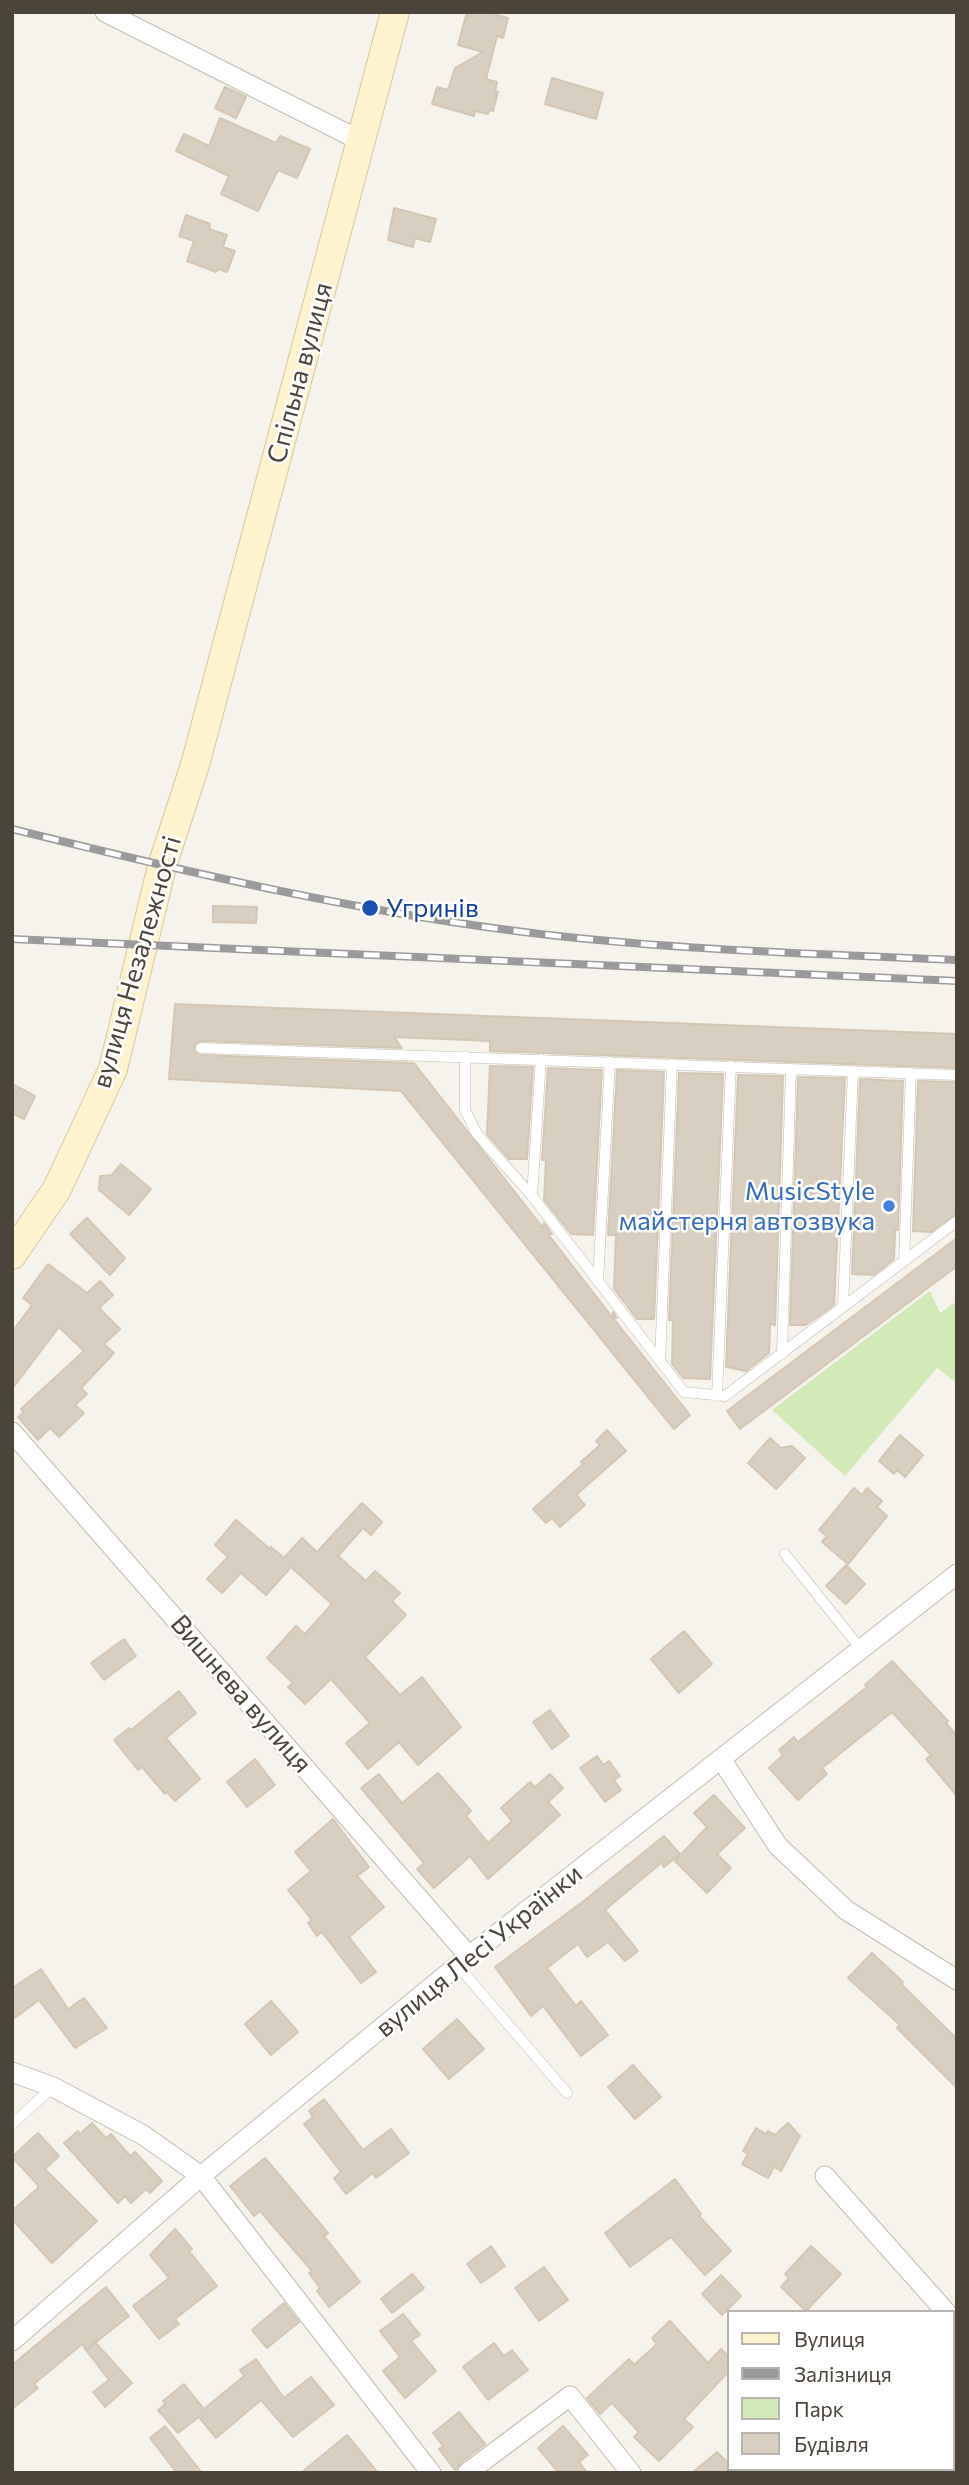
<!DOCTYPE html>
<html>
<head>
<meta charset="utf-8">
<style>
	body { margin:0 }
	#map { position:relative; width:969px; height:2485px; overflow:hidden; background:#f6f3ec; font-family:Commissioner,sans-serif }
	canvas { display:block }
	.frame { position:absolute; inset:0; border:14px solid #4b4439; pointer-events:none }
	.legend { position:absolute; left:727px; top:2310px; width:228px; height:161px; box-sizing:border-box; background:#fff; border:2px solid #b7b4b0; margin:0; padding:9px 12px; list-style:none; font-size:21px; color:#4b4439 }
	.legend li { display:flex; align-items:center; gap:14px; height:35px }
	.legend b { width:35px; border:2px solid #b7b4b0 }
</style>
</head>
<body>
<div id="map">
<canvas width="969" height="2485"></canvas>
<div class="frame"></div>
<ul class="legend">
<li><b style="height:9px;background:#fff3cd"></b>Вулиця</li>
<li><b style="height:9px;background:#9a9a9a"></b>Залізниця</li>
<li><b style="height:19px;background:#d2eab5"></b>Парк</li>
<li><b style="height:19px;background:#d8cfc1"></b>Будівля</li>
</ul>
</div>
<script>
const c = document.querySelector('canvas').getContext('2d');
c.lineJoin = 'round';
function fillPath(path, color) { c.fillStyle = color; c.fill(path, 'evenodd'); }
function strokePath(path, color, width, dash) { c.strokeStyle = color; c.lineWidth = width; c.lineCap = dash ? 'butt' : 'round'; c.setLineDash(dash || []); c.stroke(path); }
function label(font, color, halo, rows, align = 'center') {
  c.font = font + ' Commissioner,sans-serif'; c.lineWidth = 5; c.setLineDash([]); c.textBaseline = 'middle'; c.strokeStyle = halo; c.fillStyle = color; for (const [text, x, y, turn = 0] of rows) {
    c.save(); c.translate(x, y); c.rotate((+turn || 0) * Math.PI / 180); c.textAlign = isNaN(turn) ? turn : align; if (halo) c.strokeText(text, 0, 0); c.fillText(text, 0, 0); c.restore();
  }
}
fillPath(new Path2D(`
	M930,1291L940,1313L957,1301V1383L937,1368L845,1476L772,1410Z`), '#d2eab5');
const building = new Path2D(`
	M467,12H487L508,18L503,38L497,36L486,79L497,82L495,91L498,92L493,111L489,110L488,114L475,111L474,116L432,104L437,87L448,90L455,68L483,52L458,45Z
	M552,78L603,93L596,119L545,104Z
	M225,87L246,97L236,118L215,108Z
	M220,118L276,143L280,136L310,149L297,178L278,170L258,211L221,194L229,176L176,151L184,134L209,146Z
	M394,208L436,219L430,242L415,238L413,247L388,240Z
	M186,215L210,224L209,229L227,235L223,247L235,251L227,272L218,269L216,272L187,261L194,241L179,236Z
	M213,906L257,907L256,923L213,922Z
	M175,1004L957,1034V1068L490,1051V1041L394,1037L402,1048L201,1041L195,1044L194,1051L201,1055L414,1063L543,1228L544,1223L552,1234H548L612,1317L613,1312L617,1318H613L690,1415L674,1429L401,1091L169,1079Z
	M490,1066L533,1067L527,1159H509L487,1134Z
	M548,1068L602,1070L593,1235L571,1234L544,1200L546,1160H542Z
	M617,1070L664,1072L654,1319H637L614,1289L616,1235H608Z
	M679,1073L723,1074L710,1379L683,1378L672,1364L673,1320H669Z
	M738,1075L783,1076L775,1325L770,1324L769,1353L746,1371L726,1367Z
	M798,1077L845,1078L834,1305L806,1325H790Z
	M860,1079L903,1081L898,1230H895L894,1259L874,1275L852,1274Z
	M918,1081L957,1082L956,1214L931,1232L913,1231Z
	M12,1084L35,1096L24,1119L12,1113Z
	M121,1164L151,1189L129,1215L99,1190L100,1176L112,1175Z
	M87,1218L125,1258L110,1275L70,1234Z
	M957,1238V1266L740,1429L727,1411Z
	M48,1264L87,1293L100,1281L113,1295L99,1308L120,1329L104,1344L114,1353L81,1388L87,1394L75,1405L84,1413L59,1437L50,1428L38,1440L18,1417L24,1412L21,1409L84,1351L59,1327L12,1389V1332L32,1305L23,1298Z
	M607,1430L626,1451L576,1495L585,1505L560,1527L552,1518L546,1523L533,1509L583,1464L581,1462L600,1445L596,1441Z
	M900,1435L923,1455L905,1477L897,1470L894,1474L879,1461Z
	M770,1438L781,1448L792,1446L805,1458L776,1489L748,1463Z
	M854,1488L862,1495L867,1488L882,1501L877,1507L887,1516L848,1564L822,1542L827,1536L819,1530Z
	M362,1503L382,1522L371,1535L363,1528L338,1556L366,1581L375,1571L400,1593L392,1601L406,1615L365,1657L400,1695L422,1677L461,1727L418,1765L399,1742L368,1769L346,1743L370,1723L331,1679L305,1704L288,1687L293,1683L267,1658L296,1626L305,1634L332,1604L291,1567L266,1595L241,1573L222,1593L207,1579L228,1557L215,1545L236,1520L270,1549L271,1547L284,1558L302,1538L317,1552Z
	M846,1565L865,1584L846,1604L826,1586Z
	M684,1631L712,1664L679,1693L651,1659Z
	M124,1639L136,1656L104,1680L91,1663Z
	M892,1661L948,1721L946,1723L957,1736V1796L926,1759L931,1755L892,1712L822,1768L827,1774L798,1800L769,1768L783,1755L779,1750L794,1737L798,1742L867,1687L865,1685Z
	M179,1691L196,1713L166,1738L200,1779L175,1801L167,1792L165,1794L142,1767L138,1770L114,1740L129,1728L131,1730Z
	M550,1710L569,1736L552,1749L533,1722Z
	M597,1756L603,1765L609,1761L620,1776L614,1780L621,1790L605,1802L580,1768Z
	M255,1759L275,1785L247,1807L227,1782Z
	M438,1773L471,1811L466,1816L488,1843L512,1821L501,1808L530,1782L535,1787L550,1774L563,1788L548,1802L560,1815L488,1879L470,1856L434,1888L417,1869L424,1863L361,1788L379,1774L402,1803Z
	M714,1795L745,1828L717,1854L731,1868L707,1893L675,1861L707,1827L694,1813Z
	M333,1819L369,1867L357,1876L384,1907L349,1937L376,1972L361,1983L322,1932L317,1936L308,1923L312,1920L288,1890L311,1871L295,1852Z
	M664,1836L680,1854L664,1867L661,1863L605,1910L638,1951L625,1961L608,1942L587,1957L578,1944L547,1968L576,2006L581,2001L608,2035L581,2056L543,2006L531,2016L495,1967L585,1900Z
	M872,1953L903,1982L901,1984L957,2039V2088L897,2028L900,2025L848,1978Z
	M41,1969L68,2009L84,1998L107,2028L75,2048L39,2000L12,2020V1988Z
	M271,2001L298,2032L271,2055L245,2024Z
	M457,2019L484,2049L449,2079L423,2049Z
	M633,2065L661,2097L635,2119L608,2087Z
	M324,2099L363,2150L391,2129L409,2153L376,2178L373,2173L346,2194L334,2178L341,2172L304,2124L313,2117L309,2111Z
	M92,2123L106,2138L111,2134L130,2156L135,2152L162,2181L150,2193L146,2189L131,2203L125,2196L118,2203L64,2143L78,2131L80,2134Z
	M788,2123L800,2136L781,2171L774,2167L768,2178L742,2164L748,2154L743,2151L756,2128L766,2134L768,2131L775,2135Z
	M38,2133L59,2156L45,2169L97,2221L52,2263L12,2219V2211L38,2188V2185L12,2157Z
	M265,2158L328,2233L324,2236L360,2282L329,2307L317,2291L320,2288L309,2273L312,2271L260,2211L254,2216L230,2186Z
	M675,2179L701,2214L699,2216L731,2251L705,2275L671,2237L630,2267L605,2233Z
	M175,2229L192,2249L189,2251L217,2286L175,2319L179,2324L159,2339L133,2306L169,2278L150,2255Z
	M491,2246L505,2266L481,2283L467,2264Z
	M811,2246L841,2274L806,2311L781,2287L789,2278L785,2274Z
	M544,2267L568,2300L539,2321L515,2288Z
	M412,2274L424,2288L392,2313L381,2299Z
	M721,2275L741,2296L722,2315L702,2294Z
	M106,2287L129,2316L86,2350L82,2344L34,2384L38,2388L12,2409V2365Z
	M284,2303L299,2322L267,2348L252,2330Z
	M403,2314L420,2335L411,2341L436,2371L405,2398L383,2371L400,2357L380,2331Z
	M670,2321L708,2363L721,2349L729,2357V2371L684,2419L693,2427L659,2461L634,2437L639,2432L612,2403L600,2414L587,2398L629,2359L634,2365L657,2344L652,2338Z
	M95,2342L132,2383L105,2407L93,2392L109,2380L86,2350Z
	M494,2343L504,2356L512,2350L528,2370L488,2400L463,2367Z
	M256,2359L284,2398L311,2377L334,2405L293,2437L261,2400L216,2438L199,2417L178,2433L158,2410L165,2404L163,2401L184,2384L204,2409L244,2376L240,2370Z
	M459,2412L485,2444L460,2463L455,2470L439,2449L443,2446L433,2433Z
	M165,2426L202,2473H177L150,2438Z
	M563,2426L588,2455L579,2462L587,2473H559L538,2448Z
	M347,2435L378,2473H301Z
	M717,2452L729,2464V2469H735L738,2473H692Z`);
fillPath(building, '#d8cfc1');
strokePath(building, '#d3c7b4', 2);
const lane = new Path2D(`
	M201,1048L957,1075
	M465,1056V1110L477,1134L532,1196L684,1392L725,1396L957,1221
	M532,1196L541,1059
	M904,1261L911,1073
	M598,1282L610,1062
	M843,1306L853,1071
	M782,1354L791,1069
	M660,1361L672,1064
	M717,1396L731,1066
	M785,1554L860,1648
	M458,1966L567,2093
	M12,2124L53,2087`);
const street = new Path2D(`
	M105,12L361,141
	M12,1432L469,1956
	M721,1759L778,1846L846,1910L957,1980
	M12,2072L53,2087L143,2135L201,2176L431,2473
	M825,2176L946,2312
	M12,2341L201,2176L469,1956L957,1574
	M467,2473L570,2396L631,2473`);
const secondary = new Path2D(`
	M12,1255L57,1189L113,1069L162,866L195,765L395,12`);
strokePath(lane, '#c2bbae', 11);
strokePath(street, '#c2bbae', 21);
strokePath(secondary, '#d6c79b', 30);
strokePath(lane, '#fff', 10);
strokePath(street, '#fff', 19);
strokePath(secondary, '#fff3cd', 28);
const rail = new Path2D(`
	M12,829C186,872 362,913 540,934C678,950 818,954 957,960
	M12,939L957,981`);
strokePath(rail, '#9a9a9a', 8);
strokePath(rail, '#fff', 5, [16]);
for (const [x, y, r, color] of [
	[370,908,9,"#1a4fb4"],
	[889,1206,7,"#3f7fe0"]
]) { const dot = new Path2D(); dot.arc(x, y, r, 0, 2 * Math.PI); c.fillStyle = color; c.fill(dot); strokePath(dot, '#fff', 2.5); }
label('26px', '#4b4439', '#fff', [
	["Спільна вулиця",300,373,-75],
	["вулиця Незалежності",137,962,-74],
	["Вишнева вулиця",241,1694,49],
	["вулиця Лесі Українки",479,1951,-39]
]);
label('26px', '#164399', '#fff', [
	["Угринів",386,908]
], 'left');
label('26px', '#366cbe', '#fff', [
	["MusicStyle",875,1191],
	["майстерня автозвука",875,1221]
], 'right');
</script>
</body>
</html>
